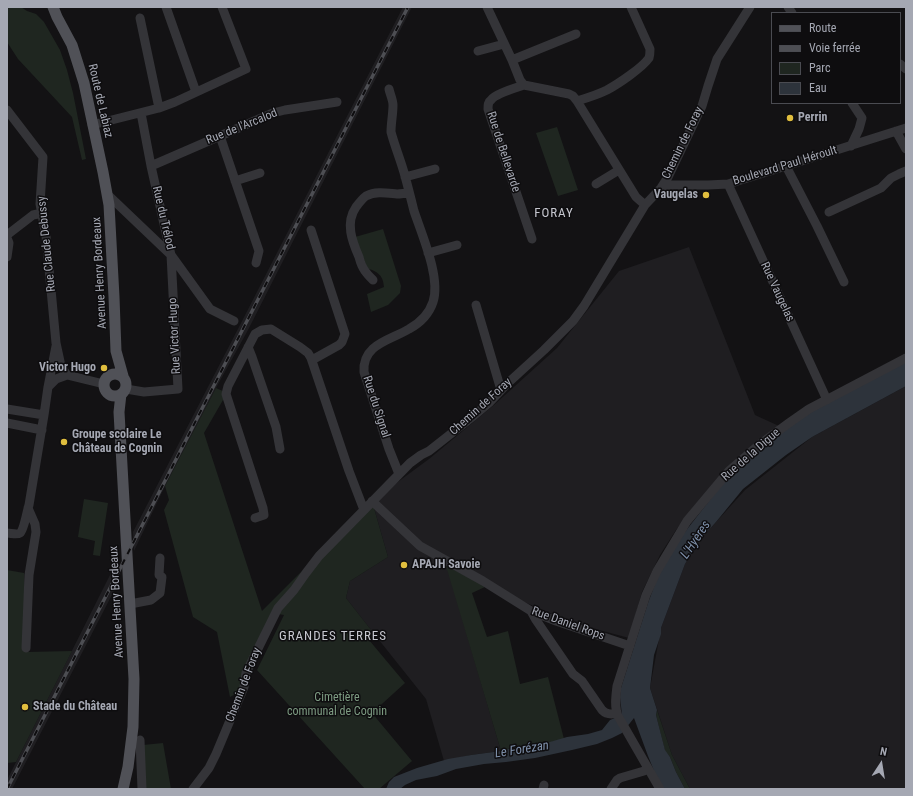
<!DOCTYPE html>
<html>
<head>
<meta charset="utf-8">
<style>
	body { margin:0 }
	#map { position:relative; width:913px; height:796px; overflow:hidden; background:#131214; font-family:"Roboto Condensed",sans-serif }
	canvas { display:block }
	.frame { position:absolute; inset:0; border:8px solid #a5a8b3; pointer-events:none }
	.legend { position:absolute; left:771px; top:12px; width:130px; height:92px; box-sizing:border-box; background:#0e0d0f; border:1px solid #4a4b51; margin:0; padding:5px 7px; list-style:none; font-size:12px; color:#a5a8b3 }
	.legend li { display:flex; align-items:center; gap:8px; height:20px }
	.legend b { width:20px; border:1px solid #4a4b51 }
	.north { position:absolute; left:861px; top:744px; width:40px; height:40px; -webkit-text-stroke:3px #0e0d0f; paint-order:stroke; rotate:12deg; font-size:11px; font-weight:700; line-height:16px; text-align:center; color:#a5a8b3 }
	.north::after { content:''; display:block; margin:auto; width:14px; height:18px; background:#a5a8b3; clip-path:polygon(50% 0,100% 100%,50% 72%,0 100%) }
</style>
</head>
<body>
<div id="map">
<canvas width="913" height="796"></canvas>
<div class="frame"></div>
<ul class="legend">
<li><b style="height:5px;background:#505157"></b>Route</li>
<li><b style="height:5px;background:#4d4e53"></b>Voie ferrée</li>
<li><b style="height:11px;background:#1f2620"></b>Parc</li>
<li><b style="height:11px;background:#2d333b"></b>Eau</li>
</ul>
<div class="north">N</div>
</div>
<script>
const c = document.querySelector('canvas').getContext('2d');
c.lineJoin = 'round';
function fillPath(path, color) { c.fillStyle = color; c.fill(path, 'evenodd'); }
function strokePath(path, color, width, dash) { c.strokeStyle = color; c.lineWidth = width; c.lineCap = dash ? 'butt' : 'round'; c.setLineDash(dash || []); c.stroke(path); }
function label(font, color, halo, rows, align = 'center') {
  c.font = font + ' "Roboto Condensed",sans-serif'; c.lineWidth = 3; c.setLineDash([]); c.textBaseline = 'middle'; c.strokeStyle = halo; c.fillStyle = color; for (const [text, x, y, turn = 0] of rows) {
    c.save(); c.translate(x, y); c.rotate((+turn || 0) * Math.PI / 180); c.textAlign = isNaN(turn) ? turn : align; if (halo) c.strokeText(text, 0, 0); c.fillText(text, 0, 0); c.restore();
  }
}
fillPath(new Path2D(`
	M403,7H412L248,330L216,388L165,486L134,551L133,532L240,325Z
	M689,247L755,415L779,426L703,496L676,530L660,555L642,592L629,638L573,623L487,586L447,566L501,751L471,755L444,761L426,699L375,635L346,598L350,581L388,557L372,501L429,459L494,405L557,348L619,271Z
	M906,386V789H690L672,755L650,688L661,628L685,564L698,542L745,490L812,437Z
	M117,561L118,583L12,789H7V780Z`), '#1f1e21');
fillPath(new Path2D(`
	M7,7H21L27,11L36,14L44,22L60,50L67,70L73,93L86,159L82,160L72,117L18,59L7,42Z
	M557,127L578,190L558,196L536,133Z
	M383,229L401,286L400,293L388,305L371,312L367,294L384,287C383,274 377,272 367,268L355,237Z
	M216,388L227,393L204,433L262,611L372,501L388,557L350,581L346,598L375,635L369,640L405,683L372,713L412,761L379,789H365L257,670L284,615L272,613L239,692L230,697L217,632L193,617L164,510L169,500L165,486Z
	M84,499L108,503L100,556L93,555L95,541L78,537Z
	M446,566L487,586L472,593L487,637L508,631L520,684L548,677L564,739L536,746L516,747L501,751Z
	M7,570L24,573L27,652L72,651L16,762L7,763Z
	M657,710L672,755L690,789H685L676,772L670,757L665,751L656,715Z
	M163,743L171,789H145L143,745Z`), '#1f2620');
fillPath(new Path2D(`
	M906,362V386L812,437L786,455L743,489L716,522L698,542L685,564L661,628V634L654,655L650,688L657,710L656,715L665,750L670,757L676,772L685,789H664L657,778L648,756L634,718L622,733L612,738L597,744L572,750L535,758L506,762L484,764L456,769L437,776L416,780L405,785L400,789H386L389,782L394,777L417,768L448,759L471,755L501,751L516,747L536,746L567,737L588,734L602,730L610,720L622,715L620,697L621,688L648,603L660,571L681,537L727,478L768,441L807,414Z`), '#2d333b');
strokePath(new Path2D(`
	M166,7L196,92
	M487,7L512,60L520,80L524,85L569,94L573,96L577,101L636,197L645,205
	M788,7L792,13
	M140,18L159,108
	M478,51L504,44
	M512,60L576,34
	M900,64L906,69
	M524,85C516,88 495,94 491,100C488,102 488,105 488,109L532,239
	M389,89C390,94 393,100 393,105C393,114 391,123 391,132C395,147 401,161 405,176C408,187 411,199 414,211C422,235 441,278 433,302C429,314 420,323 409,329C391,340 362,344 364,372L389,449L399,474
	M577,101C587,98 597,95 607,90C618,84 642,68 649,58C650,55 650,52 650,49L631,7
	M7,110L43,157L40,204L46,236L56,343L61,366L67,375L104,384
	M141,113L151,166L171,255L210,309L234,321
	M92,125L159,108L175,102L246,69L222,7
	M896,131L906,149
	M220,136L259,251L256,263
	M851,146L859,129L862,118L852,103
	M151,166L273,113L285,110L337,102
	M786,166L817,226L844,282
	M405,177L435,169
	M235,181L260,173
	M596,184L619,170
	M728,184L827,400
	M661,188L670,185H708L728,184L786,166L906,128
	M107,194L171,255L178,389L144,392L126,389
	M829,212L881,188L891,178L899,174L906,171
	M311,230L345,334L342,342L339,345L312,360
	M7,235L33,215L42,213
	M7,238L9,243L7,257
	M428,253L457,245
	M373,280C370,277 367,274 365,271C362,267 360,261 359,257C352,241 345,223 356,207C359,203 362,199 366,196C376,191 386,193 397,194C401,194 405,193 409,193
	M476,305L501,390
	M248,347L252,357L276,427L280,449
	M48,387L56,346
	M7,409L44,415
	M7,423L42,430
	M372,501L420,546L483,581L531,611L556,621L630,646
	M255,518L264,515L263,508L226,394L228,386L255,334L262,330L271,329L300,347L308,353L311,358L349,471L364,510
	M7,533C11,533 17,535 20,533C24,530 27,511 29,505L44,415L48,387L56,379L67,375
	M130,604L151,600L160,593L162,577L159,575L160,558
	M531,611L536,620L573,674L582,681L602,710C606,714 610,715 617,713
	M26,648L29,575L36,532L35,524L28,508
	M140,740L142,789
	M193,789L209,768L216,754L244,687L246,673L278,608L294,590L306,573L319,556L410,463L421,455L429,451L471,418L490,402L509,382L544,350L573,321L584,306L645,205L661,188L668,177L702,106L708,86L717,59L750,7
	M543,789L544,785
	M611,789L617,780L620,778L644,771L648,768
	M660,789L618,716C614,707 616,695 617,686L646,595L657,571L687,521L729,471L759,445L789,423L809,409L906,358`), '#343438', 9);
strokePath(new Path2D(`
	M53,7L57,17L72,45L84,83L103,172L109,205L114,297L116,351L123,376
	M104 385a11 11 0 1 1 22 0a11 11 0 1 1-22 0Z
	M121,394L119,412L134,679L133,727L128,767L123,789`), '#505157', 11);
const rail = new Path2D(`
	M7,789L408,7`);
strokePath(rail, '#4d4e53', 3.5);
strokePath(rail, '#0e0d0f', 2, [6]);
for (const [x, y, r, color] of [
	[790,118,4,"#e0be3e"],
	[706,195,4,"#e0be3e"],
	[104,368,4,"#e0be3e"],
	[64,442,4,"#e0be3e"],
	[404,565,4,"#e0be3e"],
	[25,707,4,"#e0be3e"]
]) { const dot = new Path2D(); dot.arc(x, y, r, 0, 2 * Math.PI); c.fillStyle = color; c.fill(dot); strokePath(dot, '#0e0d0f', 1.5); }
label('12px', '#a5a8b3', '#0e0d0f', [
	["Route de Labiaz",100,101,77],
	["Rue de l'Arcalod",242,127,-22],
	["Chemin de Foray",683,143,-64],
	["Rue de Bellevarde",503,152,72],
	["Boulevard Paul Héroult",785,166,-17],
	["Rue du Trélod",163,218,77],
	["Rue Claude Debussy",47,244,-96],
	["Avenue Henry Bordeaux",100,273,-93],
	["Rue Vaugelas",777,292,65],
	["Rue Victor Hugo",175,336,-93],
	["Rue du Signal",376,407,72],
	["Chemin de Foray",481,407,-42],
	["Rue de la Digue",751,455,-41],
	["Avenue Henry Bordeaux",117,602,-93],
	["Rue Daniel Rops",568,624,20],
	["Chemin de Foray",244,685,-69]
]);
label('bold 12px', '#a5a8b3', '#0e0d0f', [
	["Perrin",798,118],
	["Vaugelas",698,195,"right"],
	["Victor Hugo",96,368,"right"],
	["Groupe scolaire Le",72,435],
	["Château de Cognin",72,449],
	["APAJH Savoie",412,565],
	["Stade du Château",33,707]
], 'left');
label('12px', '#7e9c83', '#0e0d0f', [
	["Cimetière",337,698],
	["communal de Cognin",337,712]
]);
c.letterSpacing = '1px';
label('13px', '#c6c7cf', '#0e0d0f', [
	["FORAY",554,214],
	["GRANDES TERRES",333,637]
]);
c.letterSpacing = '0px';
label('italic 13px', '#7f91ab', '#0e0d0f', [
	["L'Hyères",696,540,-56],
	["Le Forézan",522,750,-9]
]);
</script>
</body>
</html>
